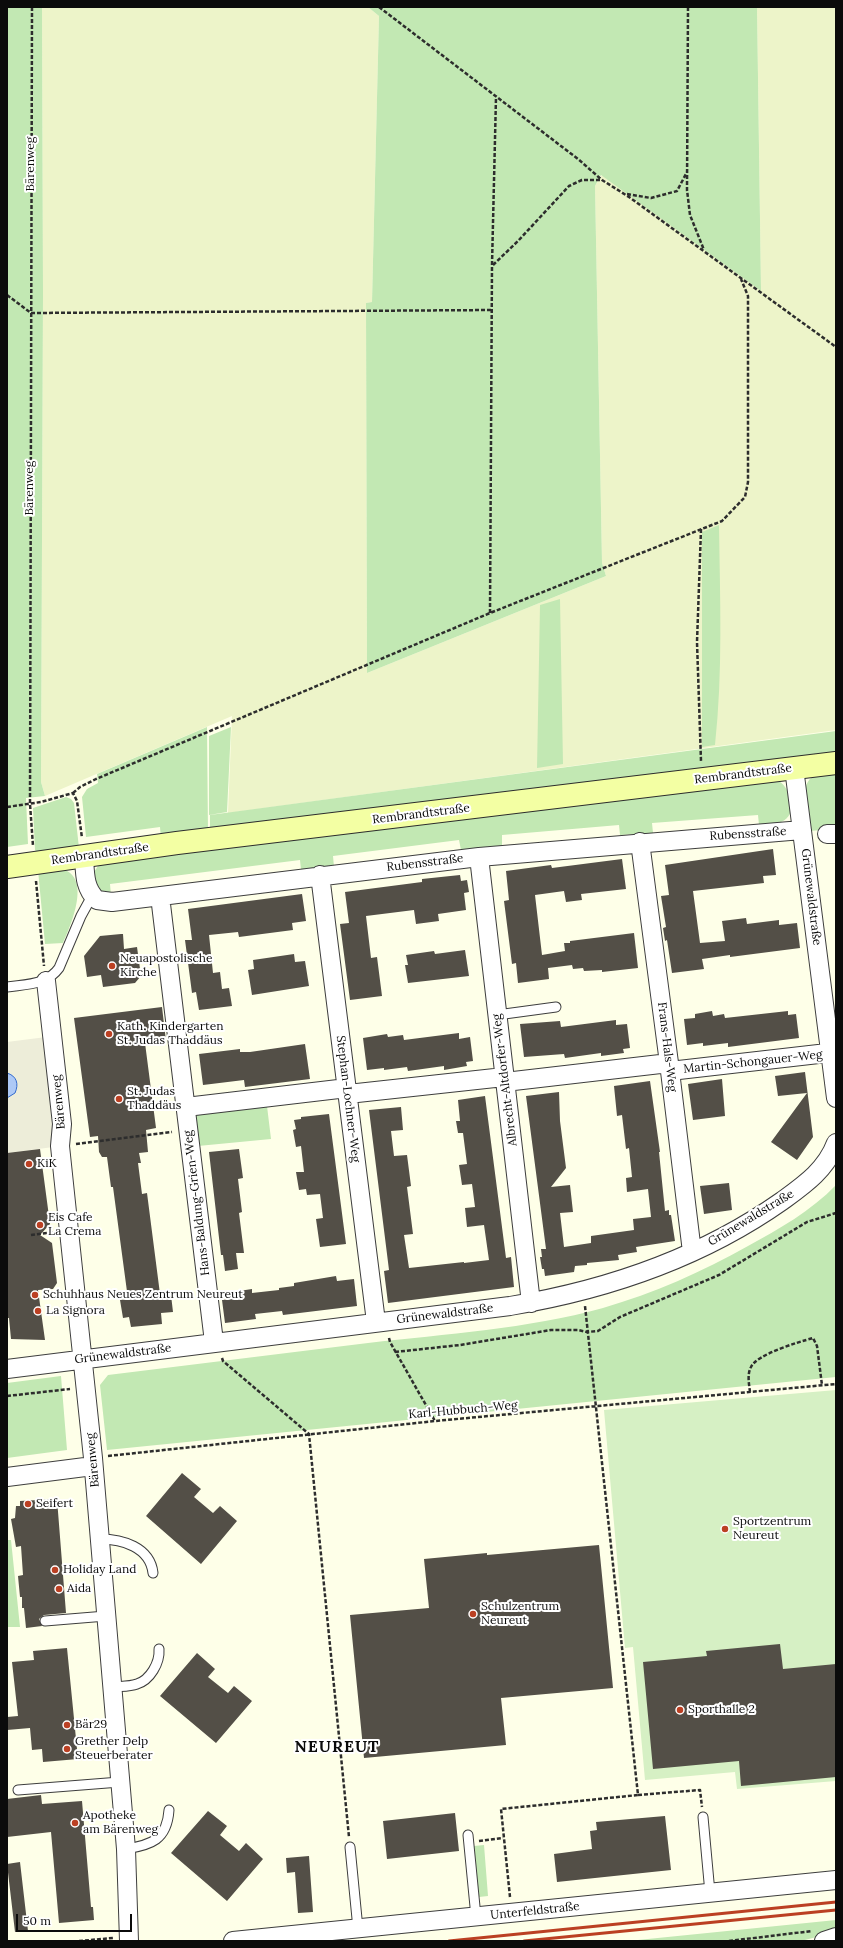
<!DOCTYPE html>
<html>
<head>
<meta charset="utf-8">
<style>
	body { margin:0 }
	#map { position:relative; width:843px; height:1948px; overflow:hidden; background:#feffe8; font-family:Lora,serif }
	canvas { display:block }
	.frame { position:absolute; inset:0; border:8px solid #0b0b0b; pointer-events:none }
	.scale { position:absolute; left:16px; top:1914px; width:116px; height:18px; box-sizing:border-box; border:2px solid #0b0b0b; border-top:0; padding-left:5px; font-size:12px; line-height:14px; white-space:nowrap; color:#0b0b0b; -webkit-text-stroke:3px #fff; paint-order:stroke }
</style>
</head>
<body>
<div id="map">
<canvas width="843" height="1948"></canvas>
<div class="frame"></div>
<div class="scale">50 m</div>
</div>
<script>
const c = document.querySelector('canvas').getContext('2d');
c.lineJoin = 'round';
function fillPath(path, color) { c.fillStyle = color; c.fill(path, 'evenodd'); }
function strokePath(path, color, width, dash) { c.strokeStyle = color; c.lineWidth = width; c.lineCap = dash ? 'butt' : 'round'; c.setLineDash(dash || []); c.stroke(path); }
function label(font, color, halo, rows, align = 'center') {
  c.font = font + ' Lora,serif'; c.lineWidth = 4; c.setLineDash([]); c.textBaseline = 'middle'; c.strokeStyle = halo; c.fillStyle = color; for (const [text, x, y, turn = 0] of rows) {
    c.save(); c.translate(x, y); c.rotate((+turn || 0) * Math.PI / 180); c.textAlign = isNaN(turn) ? turn : align; if (halo) c.strokeText(text, 0, 0); c.fillText(text, 0, 0); c.restore();
  }
}
fillPath(new Path2D(`
	M42,7H368L379,16L372,302L366,303L367,673L606,576L602,563L595,186L602,175L761,291L757,7H836V730L228,813L232,716L45,796L7,801L45,796L41,782L43,294Z`), '#edf4c9');
fillPath(new Path2D(`
	M7,7H42L43,294L41,782L45,796L26,798L28,844L7,847Z
	M368,7H757L761,291L601,175L595,186L602,563L606,576L367,673L366,303L372,302L379,16Z
	M719,525C720,599 723,672 715,745L702,747V532Z
	M560,599L563,764L537,768L540,605Z
	M207,727L208,834L161,839L160,827L86,837L82,797L87,789L98,783L97,774Z
	M231,727L227,812L209,815V736Z
	M836,731V752L210,834V815Z
	M836,770V829L809,831C808,817 798,788 812,777C818,773 829,772 836,770Z
	M779,781C791,789 799,815 781,822C775,825 766,825 759,825L758,815L652,823L653,833L620,835L619,825L502,835V846L461,850L459,840L333,856L334,867L301,870L300,860L110,884L111,895C96,890 96,888 94,872L98,866L105,863Z
	M66,797L71,799L74,803L79,848L39,855L35,850L33,808Z
	M62,869C92,877 71,925 63,943L45,944L38,870Z
	M267,1106L271,1139L198,1146L194,1113Z
	M836,1185V1377L107,1450L100,1385L108,1375C195,1364 281,1354 368,1343C446,1334 527,1329 603,1308C654,1293 702,1272 748,1246C779,1229 811,1211 836,1185Z
	M61,1376L67,1450L7,1458V1383Z
	M7,1540H11L20,1627H7Z
	M484,1845L488,1896L479,1897L474,1846Z
	M836,1920V1932L801,1941H628Z`), '#c2e8b3');
fillPath(new Path2D(`
	M836,1390V1781L737,1789L735,1772L645,1780L633,1647L625,1648L604,1410Z`), '#d6f0c4');
fillPath(new Path2D(`
	M54,1036L69,1145L7,1153V1098L10,1097L7,1073V1042Z`), '#ededd9');
const water = new Path2D(`
	M7,1073C17,1076 19,1084 15,1093L7,1098Z`);
fillPath(water, '#adc9f6');
strokePath(water, '#336bce', 1);
fillPath(new Path2D(`
	M773,849L776,875L763,876L764,883L693,891L700,943L725,941L722,921L746,918L747,924L779,920V925L797,923L800,948L730,957V955L702,959L704,969L672,973L667,940L665,941L663,928L666,927L661,896L669,895L665,865Z
	M622,859L626,889L581,894L582,900L566,902L564,891L535,895L542,955L565,951L564,943H570V941L634,933L638,968L602,972V970L584,971L583,968L573,969L572,965L548,968L549,979L518,983L516,963L512,964L504,901L509,900L506,871L551,865L552,868Z
	M460,875L461,881L467,880L469,892L464,893L466,910L438,914L439,921L416,924L414,910L366,916L371,958L377,957L382,996L350,1000L340,924L349,923L345,892L422,882V879Z
	M302,894L306,921L292,923L293,930L239,937L238,932L209,935L213,973L220,972L222,989L229,988L232,1006L199,1010L196,992L192,993L185,940H192L188,909Z
	M121,934H123L124,949L137,947L141,976L135,983L103,987L101,975L87,977L84,956L100,936Z
	M465,950L469,976L408,983L405,965H408L406,955L434,951L435,954Z
	M294,954L295,962L305,961L309,986L252,995L248,970L254,969L253,960Z
	M162,1007L166,1041L145,1043L156,1128L146,1130L148,1152L139,1153L141,1163H138L142,1194L147,1193L160,1294L171,1295L173,1312L161,1313L162,1324L131,1327L129,1317L123,1318L120,1300L128,1299L113,1187H111L107,1157H102L99,1152L98,1136L90,1137L74,1018Z
	M712,1011L713,1016L724,1014L725,1018L788,1011V1015L796,1014L799,1038L728,1047V1043L703,1046V1043L687,1045L684,1019L695,1018V1014Z
	M616,1020V1025L627,1024L630,1048L623,1049L624,1053L601,1056V1053L565,1058L564,1054L524,1057L520,1024L560,1021L561,1027Z
	M459,1033V1039L470,1037L473,1061L466,1062L467,1066L444,1070V1066L408,1071L407,1067L384,1070V1068L367,1070L363,1038L387,1034L388,1037L403,1035L404,1040Z
	M305,1044L310,1079L245,1087L244,1080L203,1085L199,1054L240,1049V1052H250Z
	M805,1072L813,1137L797,1160L771,1142L807,1093L778,1096L775,1076Z
	M722,1079L725,1116L693,1120L688,1084Z
	M650,1081L660,1152H659L665,1211L669,1210V1215H671L675,1241L636,1247L637,1252L618,1255L619,1260L587,1263V1265L575,1266L574,1272L545,1276L544,1269H542L540,1257H542L541,1249H546L526,1096L559,1092L560,1121L566,1168L551,1187L570,1185L573,1212L560,1213L564,1247L591,1243V1236L634,1230L633,1219L651,1217L648,1189L627,1192L626,1178L632,1177L629,1148L626,1149L622,1115L617,1116L614,1086Z
	M485,1096L506,1258L511,1257L514,1287L388,1303L384,1271L389,1270L369,1110L401,1107L403,1130L391,1131L394,1156L407,1155L411,1186L407,1187L413,1234L404,1235L409,1268L464,1262V1263L489,1260L484,1225L467,1227L465,1208L475,1207L472,1184L462,1185L459,1165L467,1164L463,1133H458L456,1121H460L458,1100Z
	M329,1114L346,1244L320,1247L316,1219L323,1218L320,1194L307,1195L306,1189L299,1190L296,1172H304L301,1146L296,1147L293,1130L296,1129L294,1120L301,1119V1117Z
	M40,1149L50,1224L40,1235L52,1243L57,1283L53,1289L38,1290L45,1340L11,1339L9,1318H7V1153Z
	M239,1149L243,1178L238,1179L242,1212L239,1213L244,1253H236L238,1269L225,1271L223,1255H221L209,1152Z
	M729,1183L732,1210L704,1214L700,1186Z
	M336,1276L337,1281L354,1279L357,1306L283,1315L282,1311L255,1314L256,1319L225,1323L222,1300L239,1298V1291L252,1289V1293L279,1290V1288L294,1286V1283Z
	M182,1473L201,1489L194,1497L213,1513L220,1506L237,1521L201,1564L146,1516Z
	M57,1499L66,1613L44,1615L39,1619L42,1626L26,1628L24,1608H22V1597H20L18,1576L23,1575L21,1546L16,1547L11,1519L15,1518L16,1506H20V1501Z
	M599,1545L613,1688L501,1698L506,1745L364,1758L350,1615L429,1608L424,1559L487,1553V1555Z
	M780,1644L783,1669L836,1664V1777L741,1786L739,1761L653,1769L643,1662L707,1656L706,1651Z
	M67,1648L78,1759L43,1762L42,1749L32,1750L30,1728L7,1730V1717L18,1716L12,1662L34,1660L33,1651Z
	M197,1653L215,1669L208,1677L228,1693L234,1686L252,1701L216,1743L160,1696Z
	M41,1795L42,1804L82,1801L91,1907H93L94,1920L59,1923L51,1832L7,1837V1799Z
	M208,1811L227,1826L220,1835L239,1851L246,1843L263,1859L227,1901L171,1853Z
	M455,1813L459,1851L387,1859L383,1821Z
	M665,1816L671,1870L557,1882L554,1854L592,1849L590,1831L597,1830L596,1822Z
	M309,1856L313,1912L298,1913L295,1872L287,1873L286,1858Z
	M20,1862L28,1931L15,1932L7,1864Z`), '#534f47');
const lane = new Path2D(`
	M7,987C27,984 47,985 59,968L81,916L92,896
	M497,1015L556,1007
	M100,1539C122,1539 150,1547 153,1573
	M45,1621L106,1616
	M112,1687C120,1686 129,1687 137,1684C150,1680 160,1663 159,1649
	M18,1790L120,1782
	M703,1817L710,1893
	M468,1835L476,1917
	M350,1847L358,1929
	M126,1849C151,1845 167,1840 169,1810`);
const street = new Path2D(`
	M794,768L836,1098
	M827,834H836
	M640,842L669,1063L692,1252
	M84,856C85,873 84,888 97,900L112,902L479,857L802,830
	M479,857L531,1303
	M320,875L376,1322
	M160,896L214,1342
	M46,981L62,1124L60,1146L93,1458L126,1849L129,1941
	M670,1071L836,1052
	M505,1082L669,1063
	M348,1094L504,1077
	M186,1107L347,1088
	M7,1369L510,1306C606,1290 701,1258 782,1201C804,1185 826,1170 836,1143
	M7,1477L93,1466
	M233,1941L836,1880
	M824,1941L836,1937`);
const secondary = new Path2D(`
	M7,867L177,843L836,763`);
strokePath(lane, '#3e3e3e', 11);
strokePath(street, '#3e3e3e', 20);
strokePath(secondary, '#2d2d2d', 24);
strokePath(new Path2D(`
	M32,7L30,804L33,846
	M379,7L578,159L602,180L629,197L836,347
	M688,7L687,190L690,215L704,250
	M627,194L651,198L677,191L687,172
	M493,265L518,241L569,186L582,180H601
	M7,295L31,313L493,310
	M701,529L697,642L701,761
	M490,613L492,265L496,97
	M73,793L80,787L96,779L490,613L722,521L745,497L748,482V296L741,279
	M7,807L41,802L73,793L77,801L82,838
	M36,881L44,966
	M76,1144L172,1132
	M31,1235L54,1232
	M389,1338L390,1342L435,1421
	M395,1352L460,1345L551,1330H578L587,1332L598,1331L620,1317L719,1275L807,1222L836,1213
	M222,1358L223,1361L309,1434L349,1837
	M750,1392C749,1384 747,1374 751,1367C757,1354 799,1342 813,1338L817,1346L822,1385
	M7,1396L70,1389
	M108,1456L435,1421L836,1384
	M638,1795L700,1790L702,1807
	M479,1841L503,1838
	M510,1897L501,1809L638,1795L585,1306
	M79,1941L113,1938
	M729,1941L812,1931`), '#2d2d2d', 2.5, [4, 2]);
strokePath(lane, '#fff', 9);
strokePath(street, '#fff', 18);
strokePath(secondary, '#f3ffa3', 22);
strokePath(new Path2D(`
	M449,1941L836,1902
	M524,1941L836,1910`), '#bb4023', 3);
for (const [x, y, r, color] of [
	[112,966,4,"#bb4023"],
	[109,1034,4,"#bb4023"],
	[119,1099,4,"#bb4023"],
	[29,1164,4,"#bb4023"],
	[40,1225,4,"#bb4023"],
	[35,1295,4,"#bb4023"],
	[38,1311,4,"#bb4023"],
	[28,1504,4,"#bb4023"],
	[725,1529,4,"#bb4023"],
	[55,1570,4,"#bb4023"],
	[59,1589,4,"#bb4023"],
	[473,1614,4,"#bb4023"],
	[680,1710,4,"#bb4023"],
	[67,1725,4,"#bb4023"],
	[67,1749,4,"#bb4023"],
	[75,1823,4,"#bb4023"]
]) { const dot = new Path2D(); dot.arc(x, y, r, 0, 2 * Math.PI); c.fillStyle = color; c.fill(dot); strokePath(dot, '#fff', 1.5); }
label('12px', '#0b0b0b', '#fff', [
	["Bärenweg",31,164,-90],
	["Bärenweg",30,488,-90],
	["Rembrandtstraße",743,774,-7],
	["Rembrandtstraße",421,814,-7],
	["Rubensstraße",748,834,-4],
	["Rembrandtstraße",100,854,-8],
	["Rubensstraße",425,863,-7],
	["Grünewaldstraße",811,897,83],
	["Frans-Hals-Weg",667,1047,83],
	["Martin-Schongauer-Weg",753,1062,-6],
	["Albrecht-Altdorfer-Weg",505,1080,-97],
	["Stephan-Lochner-Weg",348,1099,83],
	["Bärenweg",59,1102,-95],
	["Hans-Baldung-Grien-Weg",197,1203,-97],
	["Grünewaldstraße",751,1218,-31],
	["Grünewaldstraße",445,1314,-7],
	["Grünewaldstraße",123,1354,-7],
	["Karl-Hubbuch-Weg",463,1410,-5],
	["Bärenweg",93,1460,-95],
	["Unterfeldstraße",535,1911,-6]
]);
label('12px', '#0b0b0b', '#fff', [
	["Neuapostolische",120,959],
	["Kirche",120,973],
	["Kath. Kindergarten",117,1027],
	["St. Judas Thaddäus",117,1041],
	["St. Judas",127,1092],
	["Thaddäus",127,1106],
	["KiK",37,1164],
	["Eis Cafe",48,1218],
	["La Crema",48,1232],
	["Schuhhaus Neues Zentrum Neureut",43,1295],
	["La Signora",46,1311],
	["Seifert",36,1504],
	["Sportzentrum",733,1522],
	["Neureut",733,1536],
	["Holiday Land",63,1570],
	["Aida",67,1589],
	["Schulzentrum",481,1607],
	["Neureut",481,1621],
	["Sporthalle 2",688,1710],
	["Bär29",75,1725],
	["Grether Delp",75,1742],
	["Steuerberater",75,1756],
	["Apotheke",83,1816],
	["am Bärenweg",83,1830]
], 'left');
c.letterSpacing = '1px';
label('bold 16px', '#0b0b0b', '#fff', [
	["NEUREUT",337,1747]
]);
c.letterSpacing = '0px';
</script>
</body>
</html>
